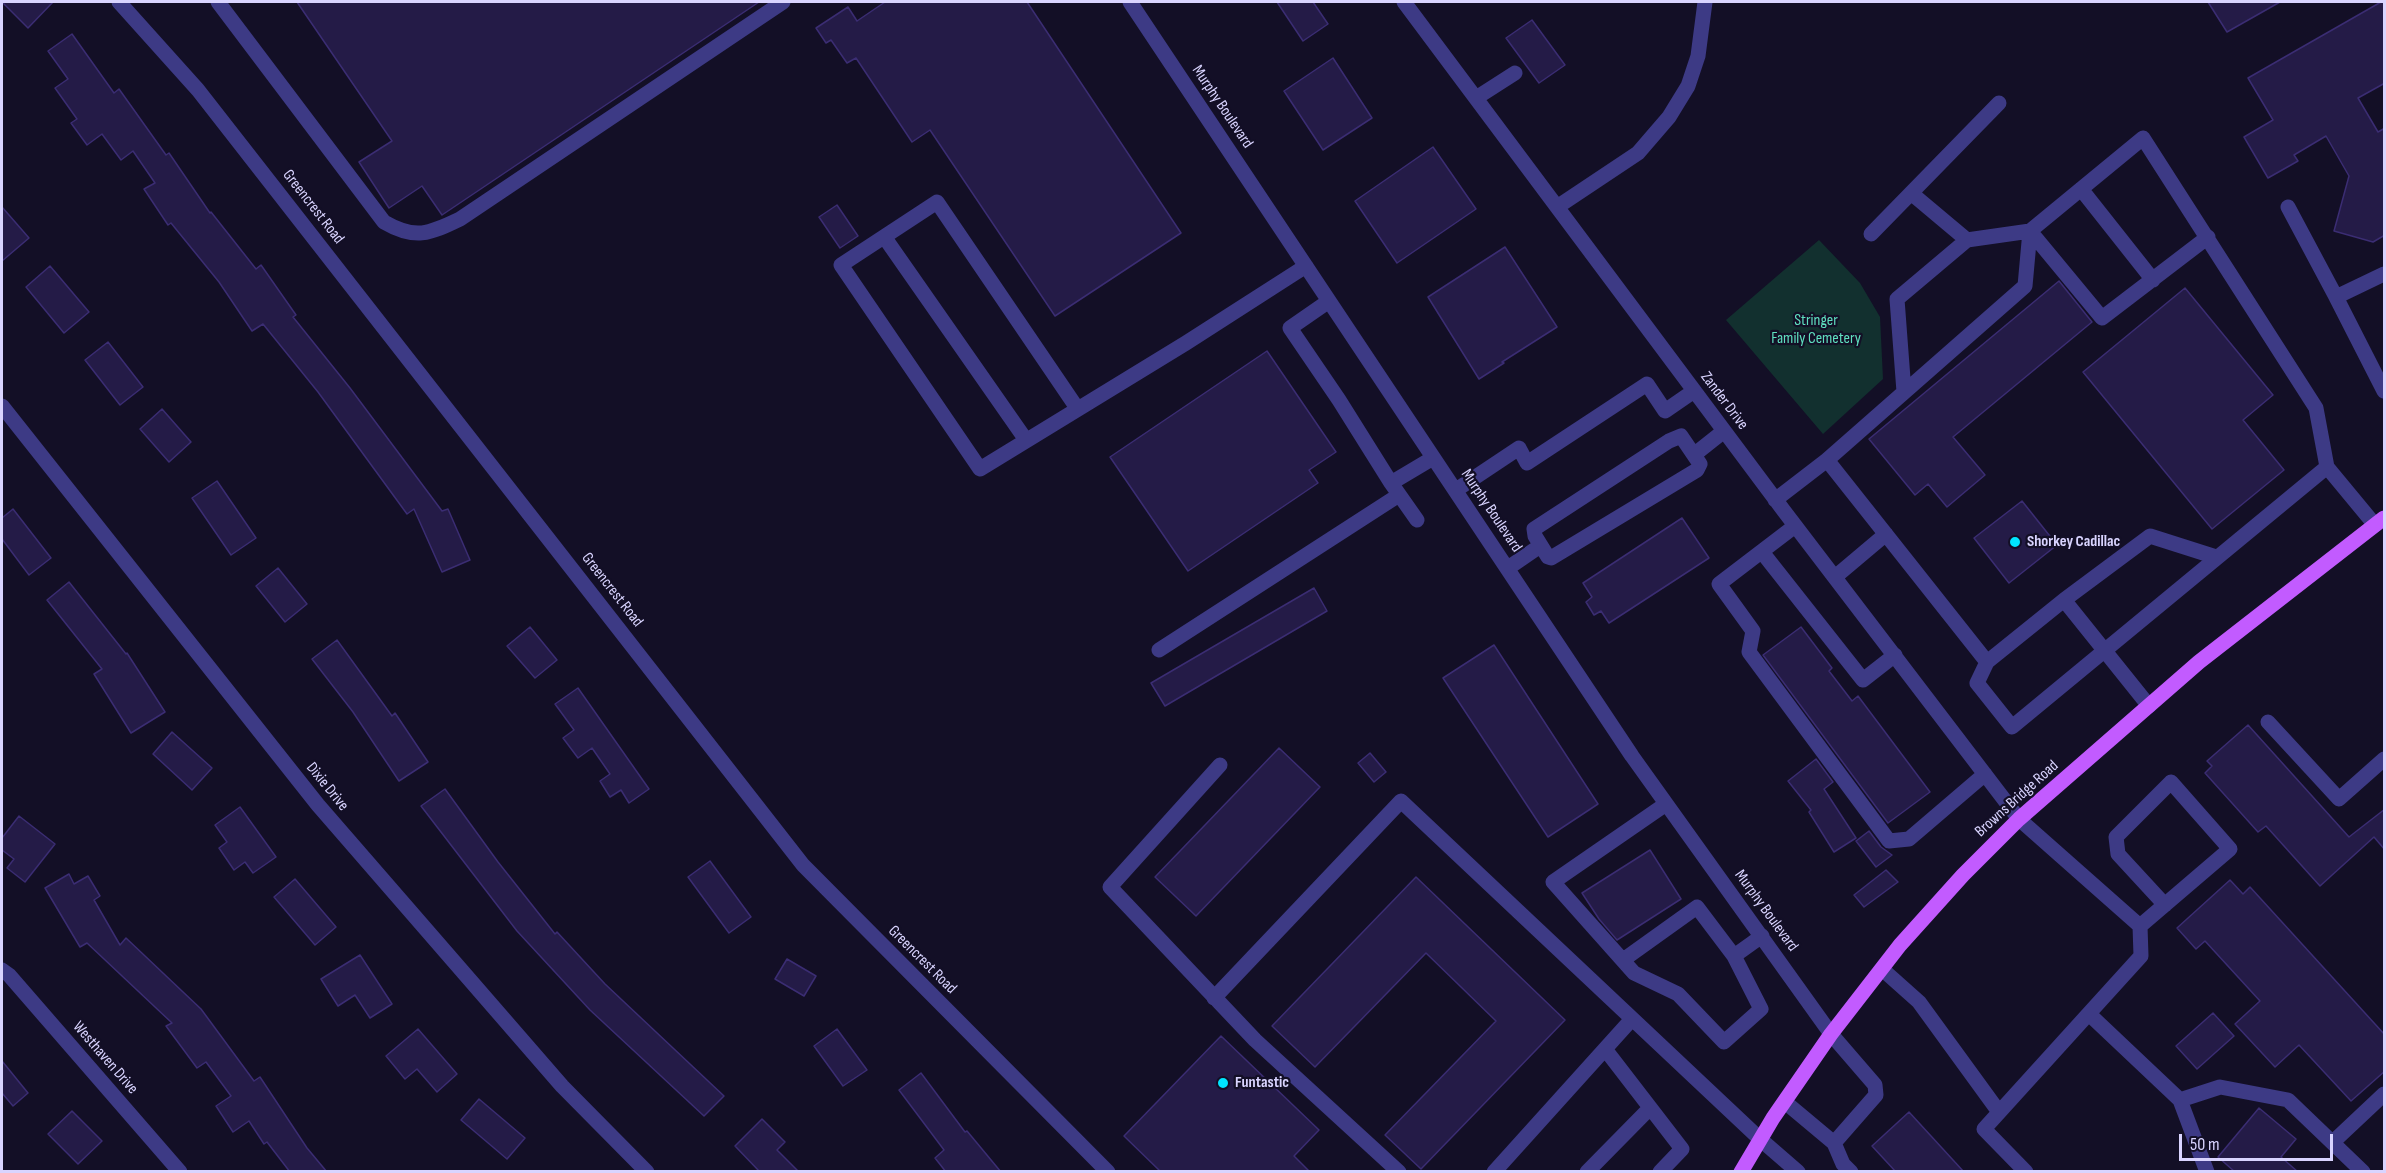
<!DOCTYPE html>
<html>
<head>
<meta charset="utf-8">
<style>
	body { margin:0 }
	#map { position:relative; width:2386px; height:1173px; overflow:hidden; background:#130f26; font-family:"Sofia Sans Condensed",sans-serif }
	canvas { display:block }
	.frame { position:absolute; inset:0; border:3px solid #d9d4ff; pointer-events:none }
	.scale { position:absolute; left:2179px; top:1134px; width:154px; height:27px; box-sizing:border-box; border:3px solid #d9d4ff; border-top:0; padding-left:8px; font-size:18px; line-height:21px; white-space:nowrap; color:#d9d4ff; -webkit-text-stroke:4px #130f26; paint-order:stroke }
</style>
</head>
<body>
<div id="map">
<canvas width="2386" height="1173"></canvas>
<div class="frame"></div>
<div class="scale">50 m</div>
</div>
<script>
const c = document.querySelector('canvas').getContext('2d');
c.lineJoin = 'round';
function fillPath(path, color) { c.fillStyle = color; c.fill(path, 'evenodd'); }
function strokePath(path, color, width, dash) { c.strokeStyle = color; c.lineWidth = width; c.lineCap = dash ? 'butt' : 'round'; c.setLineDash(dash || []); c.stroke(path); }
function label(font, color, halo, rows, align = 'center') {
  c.font = font + ' "Sofia Sans Condensed",sans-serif'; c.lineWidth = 4.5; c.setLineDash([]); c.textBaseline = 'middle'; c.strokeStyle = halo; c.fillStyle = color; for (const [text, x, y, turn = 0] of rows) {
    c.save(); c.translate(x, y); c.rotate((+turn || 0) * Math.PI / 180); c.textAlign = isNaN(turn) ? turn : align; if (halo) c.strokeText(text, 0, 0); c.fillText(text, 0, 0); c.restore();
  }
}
fillPath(new Path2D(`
	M1819,240L1860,283L1880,317L1883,379L1823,434L1726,320Z`), '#12302f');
const building = new Path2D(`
	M2,2H53L28,28Z
	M297,2H759L442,215L422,186L389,208L359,162L392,141Z
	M885,2H1027L1181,233L1055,316L930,130L912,142L856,58L847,63L831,40L826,43L816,28L848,7L857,21Z
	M1277,2H1313L1328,24L1303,41Z
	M2208,2H2280L2227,32Z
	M2381,2H2385V83L2358,98L2378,132L2385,128V235L2373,242L2334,231L2349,176L2326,136L2294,155L2298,161L2268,178L2244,137L2273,120L2248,78Z
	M1532,20L1565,65L1539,83L1506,38Z
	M72,34L114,93L119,89L166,155L169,153L210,213L211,212L256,269L261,265L296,315L293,317L350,388L442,511L448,509L470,560L442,572L414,509L407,514L318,392L263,324L252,331L219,282L171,223L168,225L144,189L155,183L133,151L121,160L102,134L87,145L71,123L77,119L55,88L68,79L48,51Z
	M1333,58L1372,118L1323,150L1284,91Z
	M1433,147L1476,209L1397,263L1355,201Z
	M837,205L858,236L840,248L819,217Z
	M2,207L29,238L2,261Z
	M1505,247L1557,327L1502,362L1504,363L1479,379L1428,297Z
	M50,266L89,312L64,333L26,287Z
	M2059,281L2092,322L1953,437L1985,475L1947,507L1928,484L1915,495L1869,439Z
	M2185,288L2273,395L2243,420L2284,470L2212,529L2083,372Z
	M108,342L143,387L120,405L85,360Z
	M1267,351L1336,452L1309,470L1318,483L1188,571L1110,457Z
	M162,409L191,442L169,462L140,429Z
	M217,481L256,538L231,555L192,498Z
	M2022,501L2057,545L2009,583L1974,538Z
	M13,509L51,558L29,575L2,539V518Z
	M1682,518L1709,558L1609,623L1601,611L1594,615L1586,602L1592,597L1583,583Z
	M278,568L307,604L285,622L256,586Z
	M69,582L126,654L127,653L165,712L131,733L94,674L102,669L47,600Z
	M1314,588L1327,611L1165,706L1151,683Z
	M530,627L557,660L535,678L507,646Z
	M1801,627L1832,668L1829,671L1852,701L1858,696L1930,792L1888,823L1763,655Z
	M337,640L392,716L395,713L428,762L399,781L353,712L312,659Z
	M1494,645L1598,804L1548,837L1443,678Z
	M578,688L649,789L629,803L621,790L610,797L600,781L610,774L592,748L578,758L563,738L574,730L555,704Z
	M2248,725L2349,837L2385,809V850L2374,837L2320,886L2266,826L2258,832L2205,773L2212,766L2207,761Z
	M172,732L212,768L192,790L153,754Z
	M1279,748L1320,787L1196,916L1155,877Z
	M1370,753L1386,772L1374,782L1358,763Z
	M1816,759L1833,782L1824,789L1856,838L1834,852L1809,812L1811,810L1788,781Z
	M445,789L498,862L555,934L557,932L605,984L724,1096L704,1116L590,1010L517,931L421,806Z
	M240,807L276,857L253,873L245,862L234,870L219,848L227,842L215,825Z
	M19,816L55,844L25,882L7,868L14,859L2,850V838Z
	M1869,831L1881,847L1892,855L1876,867L1856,841Z
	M1650,850L1681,899L1617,940L1599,919L1582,893Z
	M710,861L751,917L729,933L688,877Z
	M1886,870L1898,882L1864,907L1854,895Z
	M69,874L74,884L88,876L100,896L94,900L120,945L126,938L201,1009L254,1081L260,1077L307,1148L327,1172H290L267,1142L264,1144L249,1121L233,1132L216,1106L231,1096L206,1062L197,1068L166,1026L172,1023L87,943L80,947L45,888Z
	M1416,877L1565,1020L1421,1169L1385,1135L1496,1021L1426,953L1315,1067L1272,1026Z
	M295,879L336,927L315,945L274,897Z
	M2230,880L2243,894L2250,887L2385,1035V1071L2351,1101L2299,1045L2275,1067L2235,1024L2260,1001L2205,941L2196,949L2177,928Z
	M360,955L392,1004L370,1018L355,995L338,1006L321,979Z
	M787,959L816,976L804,996L775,979Z
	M2213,1013L2234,1036L2197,1069L2176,1046Z
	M418,1029L457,1074L437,1092L417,1069L405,1079L386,1056Z
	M837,1029L867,1070L843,1086L814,1046Z
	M1221,1036L1319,1130L1294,1156L1310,1172H1161L1124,1136Z
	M2,1061L28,1093L13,1106L2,1093Z
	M921,1073L965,1132L967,1131L1001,1172H946L935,1158L944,1150L899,1090Z
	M479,1099L525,1138L507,1159L461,1120Z
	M2259,1108L2296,1139L2281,1157L2298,1172H2235L2218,1157Z
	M72,1111L102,1141L78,1164L48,1134Z
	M1909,1112L1964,1172H1896L1872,1146Z
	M762,1119L785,1142L777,1150L799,1172H760L735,1146Z`);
fillPath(building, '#241b47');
strokePath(building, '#3b2d73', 1.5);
strokePath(new Path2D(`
	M119,2L198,90L803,865L1108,1172
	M218,2L384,222C415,240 429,234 460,219L783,2
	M1130,2L1632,756L1831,1034L1875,1085L1876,1095L1834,1143L1785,1102
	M1404,2L1784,511L2019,819L2140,926L2230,849L2171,782L2116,837L2118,854L2165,905
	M1476,98L1515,73
	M2081,189L2153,280
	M1557,207L1638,153L1669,117L1688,86L1698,56L1705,2
	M2288,207L2336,297L2384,274
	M1871,234L1999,103
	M2208,237L2102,318L2030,231L2143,138L2316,408L2327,467
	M885,238L1026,440
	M2336,297L2384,391
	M1329,301L1290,328L1339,400L1391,483
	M1904,392L1897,299L1967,240
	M2,406L318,805L562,1086L647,1172
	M1077,408L937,202L841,265L980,469L1186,343L1306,266
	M1681,436L1700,464L1697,470L1551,558L1548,557L1535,536L1534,529L1669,441Z
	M1695,454L1724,431
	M1827,460L2025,286L2030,231L1967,240L1911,193
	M1456,490L1519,448L1527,463L1647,384L1665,411L1694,391
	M1775,500L1827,460L1987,662L2064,600L2150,536L2216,557
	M1417,520L1391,483L1433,458
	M1795,526L1719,584L1753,631L1749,652L1889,841L1909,839L1985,774
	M1762,552L1863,680L1895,655
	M1508,568L1540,546
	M1835,577L1886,534
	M2064,600L2149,706
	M1159,650L1399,495
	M1987,662L1977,683L2012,727L2327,467L2375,525
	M2268,722L2339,799L2384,759
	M1220,765L1110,887L1255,1040L1399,1172
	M1734,956L1762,936
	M1623,960L1697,907L1734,956L1761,1009L1724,1042L1678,994L1634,973L1553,882L1666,804
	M1882,969L1919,1002L1999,1112
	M2,970L9,975L180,1172
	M1214,998L1401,801L1760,1139L1798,1172
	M2089,1014L2180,1100L2207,1172
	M1605,1049L1682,1149L1660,1172
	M2180,1100L2220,1087L2288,1100L2363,1172
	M2333,1142L2384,1094
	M1834,1143L1843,1164L1851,1172
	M1494,1172L1632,1019
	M1587,1172L1650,1108
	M2026,1172L1984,1129L2141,956L2140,926`), '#3d3a85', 15);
strokePath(new Path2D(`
	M1741,1172L1773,1118L1831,1034L1900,945L1963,875L2019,819L2199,662L2384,518`), '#c25bff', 15);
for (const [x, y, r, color] of [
	[2015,542,6,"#00e5ff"],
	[1223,1083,6,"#00e5ff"]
]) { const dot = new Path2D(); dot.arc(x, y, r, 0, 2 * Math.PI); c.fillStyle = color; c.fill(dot); strokePath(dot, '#130f26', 2); }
label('16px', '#d9d4ff', '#130f26', [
	["Murphy Boulevard",1222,107,56],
	["Greencrest Road",313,207,52],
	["Zander Drive",1724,401,53],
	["Murphy Boulevard",1491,511,56],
	["Greencrest Road",612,590,52],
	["Dixie Drive",327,787,51],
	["Browns Bridge Road",2017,799,-42],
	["Murphy Boulevard",1766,911,54],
	["Greencrest Road",922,960,45],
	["Westhaven Drive",105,1058,49]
]);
label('16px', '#5fe0c0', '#130f26', [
	["Stringer",1816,321],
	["Family Cemetery",1816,339]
]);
label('bold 16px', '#d9d4ff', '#130f26', [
	["Shorkey Cadillac",2027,542],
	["Funtastic",1235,1083]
], 'left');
</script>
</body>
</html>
